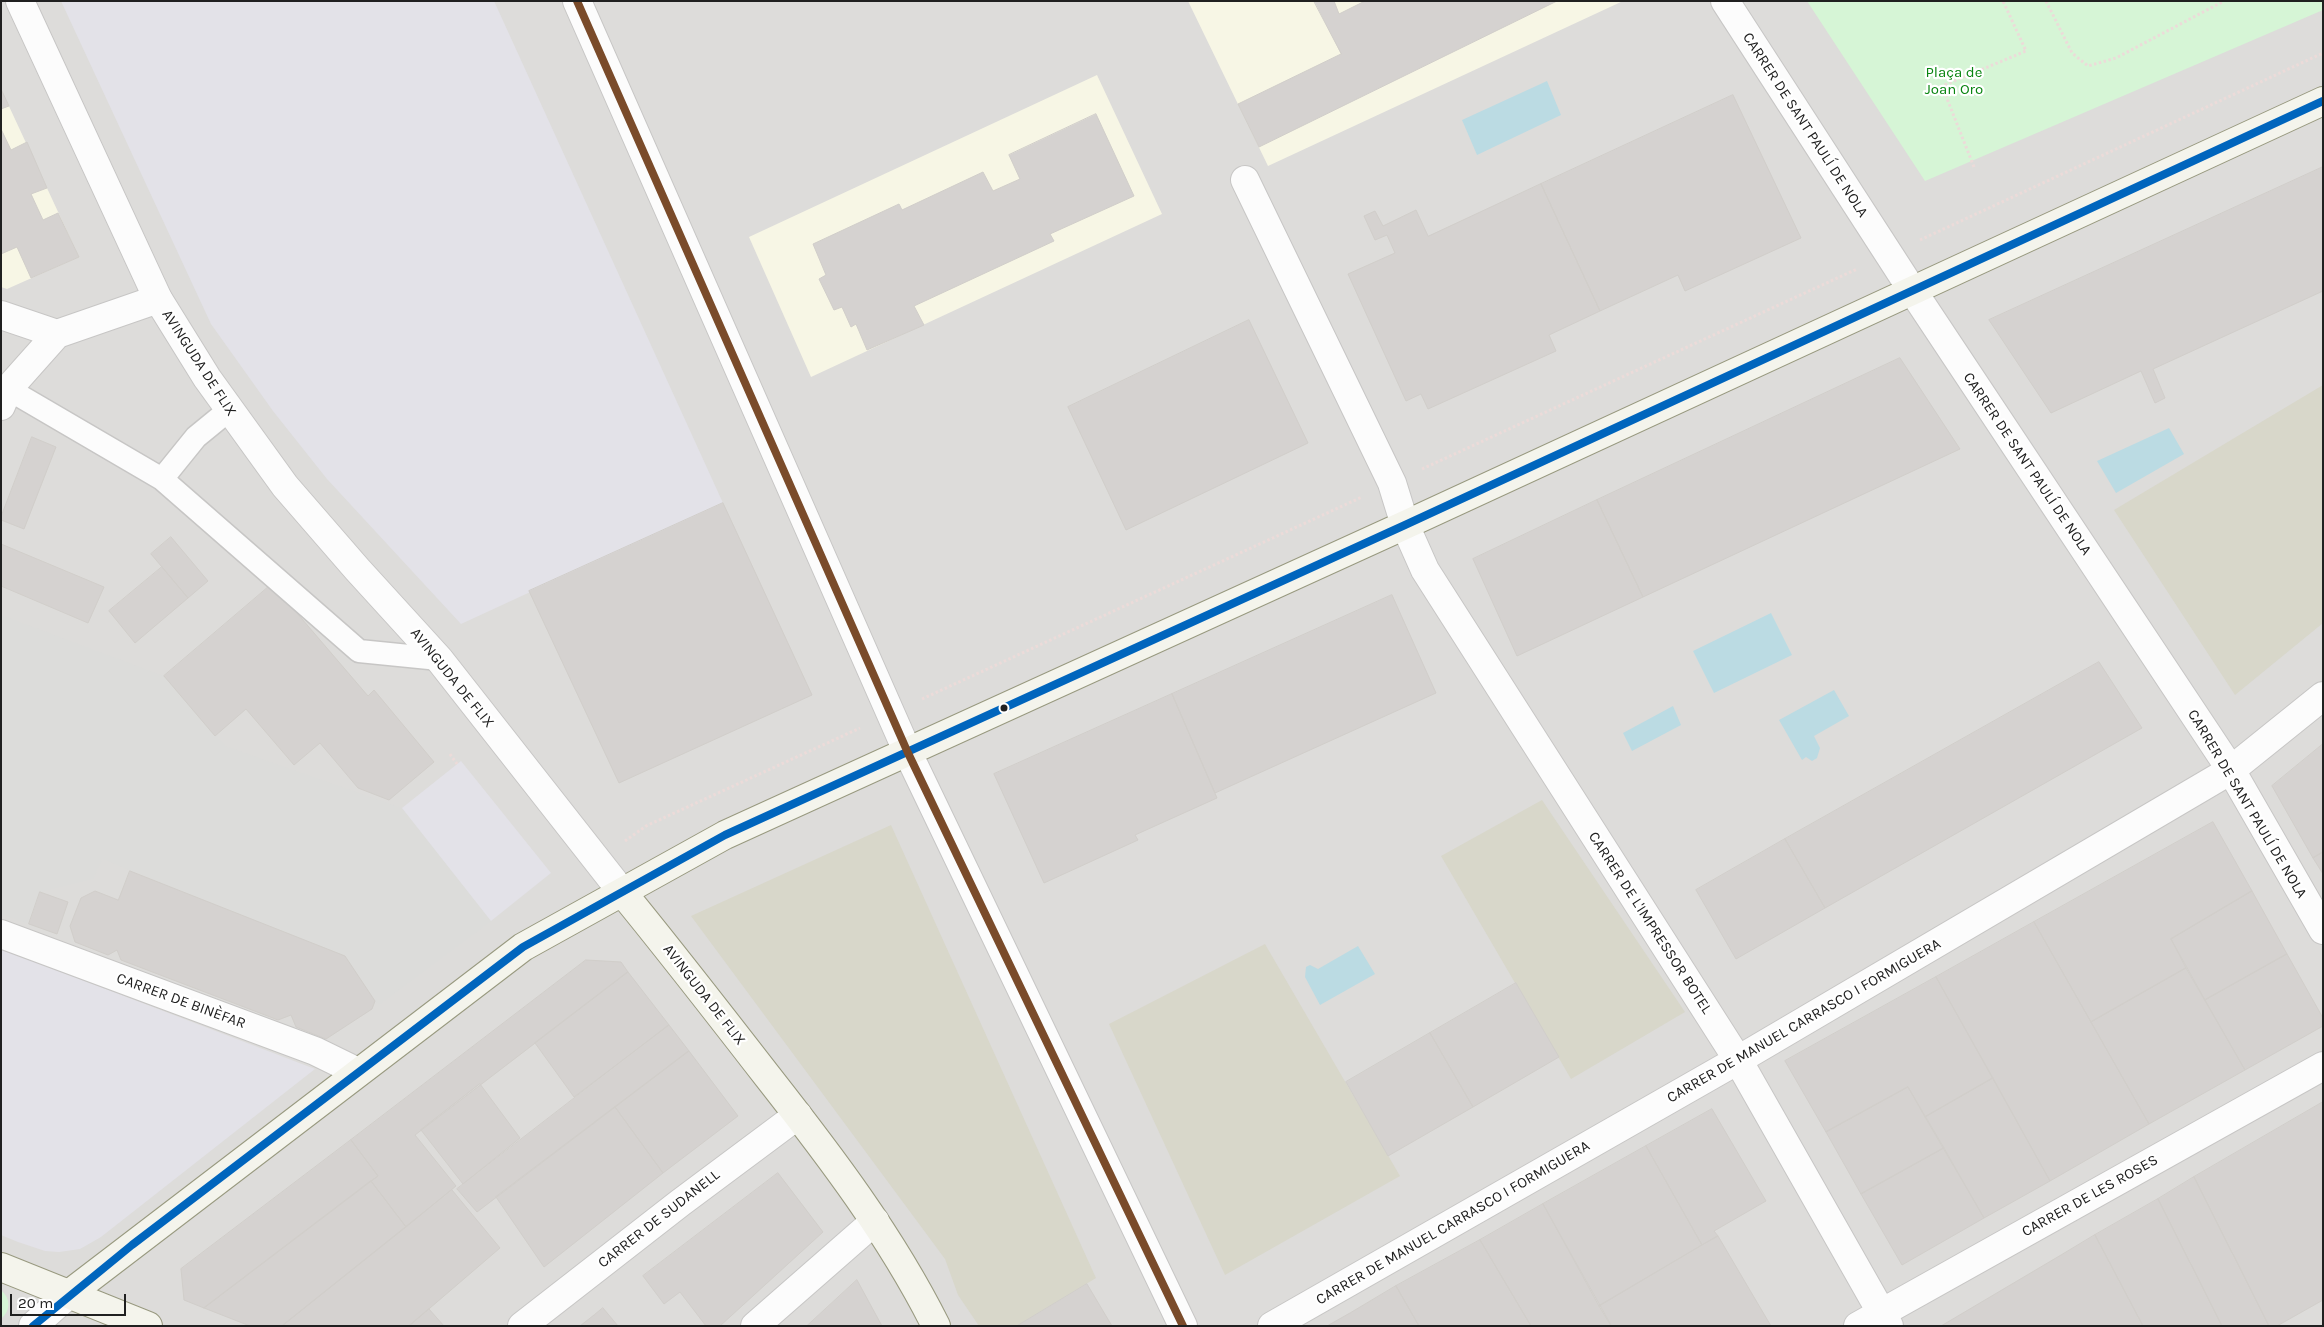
<!DOCTYPE html>
<html>
<head>
<meta charset="utf-8">
<style>
	body { margin:0 }
	#map { position:relative; width:2324px; height:1327px; overflow:hidden; background:#eeece9; font-family:Karla,sans-serif }
	canvas { display:block }
	.frame { position:absolute; inset:0; border:2px solid #202020; pointer-events:none }
	.scale { position:absolute; left:10px; top:1294px; width:116px; height:22px; box-sizing:border-box; border:2px solid #202020; border-top:0; padding-left:6px; font-size:15px; line-height:18px; white-space:nowrap; color:#202020; -webkit-text-stroke:4px #fff; paint-order:stroke }
</style>
</head>
<body>
<div id="map">
<canvas width="2324" height="1327"></canvas>
<div class="frame"></div>
<div class="scale">20 m</div>
</div>
<script>
const c = document.querySelector('canvas').getContext('2d');
c.lineJoin = 'round';
function fillPath(path, color) { c.fillStyle = color; c.fill(path, 'evenodd'); }
function strokePath(path, color, width, dash) { c.strokeStyle = color; c.lineWidth = width; c.lineCap = dash ? 'butt' : 'round'; c.setLineDash(dash || []); c.stroke(path); }
function label(font, color, halo, rows, align = 'center') {
  c.font = font + ' Karla,sans-serif'; c.lineWidth = 4.5; c.setLineDash([]); c.textBaseline = 'middle'; c.strokeStyle = halo; c.fillStyle = color; for (const [text, x, y, turn = 0] of rows) {
    c.save(); c.translate(x, y); c.rotate((+turn || 0) * Math.PI / 180); c.textAlign = isNaN(turn) ? turn : align; if (halo) c.strokeText(text, 0, 0); c.fillText(text, 0, 0); c.restore();
  }
}
fillPath(new Path2D(`
	M1,1H2323V1326H1Z`), '#dddcda');
fillPath(new Path2D(`
	M1188,1H1623L1268,166Z
	M1097,75L1162,214L811,377L749,237Z
	M1,89L79,257L7,289L1,287Z`), '#f7f6e5');
fillPath(new Path2D(`
	M1,615L164,676L225,746L402,808L491,921L380,1004L375,1001L344,956L102,859L93,879L41,892L29,924L1,914Z`), '#dcdcda');
fillPath(new Path2D(`
	M2323,385V623L2235,695L2114,510Z
	M1542,800L1685,1012L1571,1079L1441,856Z
	M891,825L1096,1278L1017,1326H979L958,1295L945,1259L691,916Z
	M1265,944L1400,1176L1225,1275L1109,1024Z`), '#d8d7ca');
fillPath(new Path2D(`
	M1807,1H2323V10L1925,181Z
	M1,1290C11,1299 11,1310 1,1319Z`), '#d6f5d6');
fillPath(new Path2D(`
	M61,1H494L723,503L461,624L327,479L273,411L211,324Z
	M461,761L551,873L491,921L402,808Z
	M1,949L315,1069L101,1237L80,1249L59,1252L45,1251L18,1242L1,1235Z`), '#e3e2e8');
fillPath(new Path2D(`
	M1547,81L1561,115L1477,155L1462,120Z
	M2169,428L2184,454L2116,493L2097,461Z
	M1771,613L1792,655L1714,693L1693,651Z
	M1834,690L1849,716L1814,736L1820,748L1817,758L1812,761L1806,757L1802,760L1779,720Z
	M1673,706L1681,725L1632,751L1623,733Z
	M1358,946L1375,974L1320,1005L1305,977L1306,967L1310,965L1318,969Z`), '#bbdbe3');
const building = new Path2D(`
	M1314,1H1334L1339,14L1365,1H1557L1259,147L1238,104L1341,54Z
	M1,89L9,106L1,109Z
	M1733,95L1801,238L1685,291L1678,275L1600,311L1541,184Z
	M1096,114L1134,196L1050,234L1054,241L914,306L924,325L867,350L856,324L851,327L842,307L834,310L819,279L826,275L813,244L899,204L902,210L983,172L993,191L1020,179L1009,155Z
	M1,129L11,150L27,142L47,188L31,194L43,220L58,213L79,257L31,278L17,247L1,254Z
	M2323,167V291L2153,369L2165,398L2155,403L2141,371L2051,413L1989,320Z
	M1541,184L1600,311L1549,335L1556,351L1428,409L1421,394L1406,401L1348,274L1395,253L1387,235L1375,240L1364,216L1375,211L1383,226L1416,210L1428,236Z
	M1249,320L1308,443L1126,530L1068,407Z
	M1900,358L1960,449L1643,597L1597,500Z
	M32,437L56,447L24,529L1,520V517Z
	M1597,500L1643,597L1517,656L1473,559Z
	M723,503L812,695L619,783L529,591Z
	M171,537L208,581L188,598L151,554Z
	M1,544L104,587L88,623L1,586Z
	M162,567L188,598L135,643L109,611Z
	M272,584L368,696L374,690L434,762L389,800L358,788L320,743L294,765L246,709L215,736L164,676Z
	M1392,595L1436,693L1215,793L1172,694Z
	M2099,662L2142,728L1825,908L1785,839Z
	M1172,694L1217,798L1135,835L1138,840L1044,883L994,774Z
	M2323,744V852L2313,858L2272,786Z
	M2213,822L2252,891L2171,939L2186,968L2091,1022L2034,922Z
	M1785,839L1825,908L1736,959L1696,890Z
	M2323,852V874L2313,858Z
	M130,871L345,956L375,1001L372,1009L326,1039L296,1027L291,1015L278,1020L121,960L117,950L108,955L75,942L70,926L81,898L95,891L118,900Z
	M2252,891L2287,954L2205,1000L2171,939Z
	M40,892L68,902L57,934L29,924Z
	M2034,922L2149,1124L2050,1181L1936,977Z
	M2287,954L2323,1018V1026L2245,1070L2205,1000Z
	M586,960L621,962L628,972L415,1135L456,1186L406,1227L371,1181L378,1176L351,1140Z
	M2186,968L2245,1070L2149,1124L2091,1022Z
	M628,972L669,1025L574,1097L535,1043Z
	M1936,977L1993,1078L1925,1117L1908,1087L1826,1132L1785,1061Z
	M1516,983L1559,1057L1473,1107L1430,1033Z
	M669,1025L689,1051L477,1212L457,1189Z
	M1430,1033L1473,1107L1388,1156L1346,1082Z
	M689,1051L738,1116L663,1173L615,1107Z
	M1993,1078L2050,1181L1984,1218L1925,1117Z
	M480,1084L520,1138L463,1184L421,1130Z
	M1908,1087L1944,1148L1861,1194L1826,1132Z
	M2323,1102V1300L2277,1326H2269L2194,1177Z
	M615,1107L663,1173L544,1267L496,1197Z
	M1712,1109L1766,1201L1714,1231L1718,1236L1702,1245L1646,1146Z
	M351,1140L378,1176L204,1308L184,1300L181,1269Z
	M1646,1146L1702,1245L1599,1306L1543,1204Z
	M1944,1148L1984,1218L1902,1265L1861,1194Z
	M778,1173L823,1232L720,1326H706L680,1292L664,1304L643,1276Z
	M2194,1177L2269,1326H2222L2158,1199Z
	M371,1181L406,1227L282,1326H250L204,1308Z
	M452,1190L500,1248L409,1326H282Z
	M2158,1199L2222,1326H2143L2095,1235Z
	M1543,1204L1611,1325L1610,1326H1531L1480,1240Z
	M2095,1235L2143,1326H1941L2061,1255Z
	M1718,1236L1771,1326H1611L1599,1306Z
	M1480,1240L1531,1326H1419L1396,1286Z
	M857,1280L882,1326H807Z
	M1087,1284L1112,1326H1017Z
	M1396,1286L1419,1326H1327L1350,1313Z
	M603,1308L618,1326H580L594,1315Z
	M429,1309L444,1326H409Z`);
fillPath(building, '#d5d2d0');
strokePath(building, '#d1ceca', 1);
const service = new Path2D(`
	M8,389L162,479
	M229,410L196,437L162,479L359,651L439,659`);
const pedestrian = new Path2D(`
	M1,934L315,1051L358,1072`);
const minor = new Path2D(`
	M577,1L908,753L1183,1326
	M1725,1L1912,290L2231,770L2323,930
	M1245,180L1392,483L1405,525L1425,570L1738,1060L1889,1326
	M1,315L57,334
	M1,406L8,389L57,334L158,299
	M33,1326L69,1294
	M522,1326L680,1203L798,1115
	M755,1326L875,1221
	M1272,1326L1738,1060L2231,770L2323,696
	M1858,1326L2323,1066`);
const tertiary = new Path2D(`
	M20,1L158,299L207,378L285,486L357,569L439,659L622,892`);
const secondary = new Path2D(`
	M622,892C672,953 720,1015 768,1077C830,1156 891,1236 936,1326
	M1,1267L148,1326
	M69,1294L523,947L725,835L1405,525L2323,101`);
strokePath(service, '#c7c6c5', 25);
strokePath(pedestrian, '#c7c6c5', 30);
strokePath(minor, '#c7c6c5', 30);
strokePath(tertiary, '#c7c6c5', 30);
strokePath(secondary, '#98997f', 30);
strokePath(new Path2D(`
	M2046,1L2072,53L2088,66L2116,58L2224,1
	M1974,167L1942,86L2026,51L2003,1
	M1920,240L2323,53
	M1422,469L1857,269
	M922,699L1362,497
	M450,754L457,764
	M625,841L646,826L860,728`), '#ecdbd9', 3, [2.5, 2.5]);
strokePath(service, '#fcfcfc', 22);
strokePath(pedestrian, '#fcfcfc', 28);
strokePath(minor, '#fcfcfc', 28);
strokePath(tertiary, '#fcfcfc', 28);
strokePath(secondary, '#f4f4ec', 28);
strokePath(new Path2D(`
	M33,1326L132,1245L523,947L725,835L1405,525L2323,101`), '#0065bd', 8);
strokePath(new Path2D(`
	M577,1L908,753L1183,1326`), '#7a4b2a', 8);
for (const [x, y, r, color] of [
	[1004,708,4.5,"#202020"]
]) { const dot = new Path2D(); dot.arc(x, y, r, 0, 2 * Math.PI); c.fillStyle = color; c.fill(dot); strokePath(dot, '#fff', 2); }
label('15px', '#088410', '#fff', [
	["Plaça de",1954,73],
	["Joan Oro",1954,90]
]);
label('15px', '#202020', '#fff', [
	["CARRER DE SANT PAULÍ DE NOLA",1805,125,57],
	["AVINGUDA DE FLIX",199,363,57],
	["CARRER DE SANT PAULÍ DE NOLA",2027,464,56],
	["AVINGUDA DE FLIX",452,678,51],
	["CARRER DE SANT PAULÍ DE NOLA",2247,804,59],
	["CARRER DE L'IMPRESSOR BOTEL",1650,923,57],
	["AVINGUDA DE FLIX",704,995,52],
	["CARRER DE BINÈFAR",181,1001,20],
	["CARRER DE MANUEL CARRASCO I FORMIGUERA",1804,1021,-30],
	["CARRER DE LES ROSES",2090,1196,-29],
	["CARRER DE SUDANELL",659,1219,-38],
	["CARRER DE MANUEL CARRASCO I FORMIGUERA",1453,1223,-30]
]);
</script>
</body>
</html>
